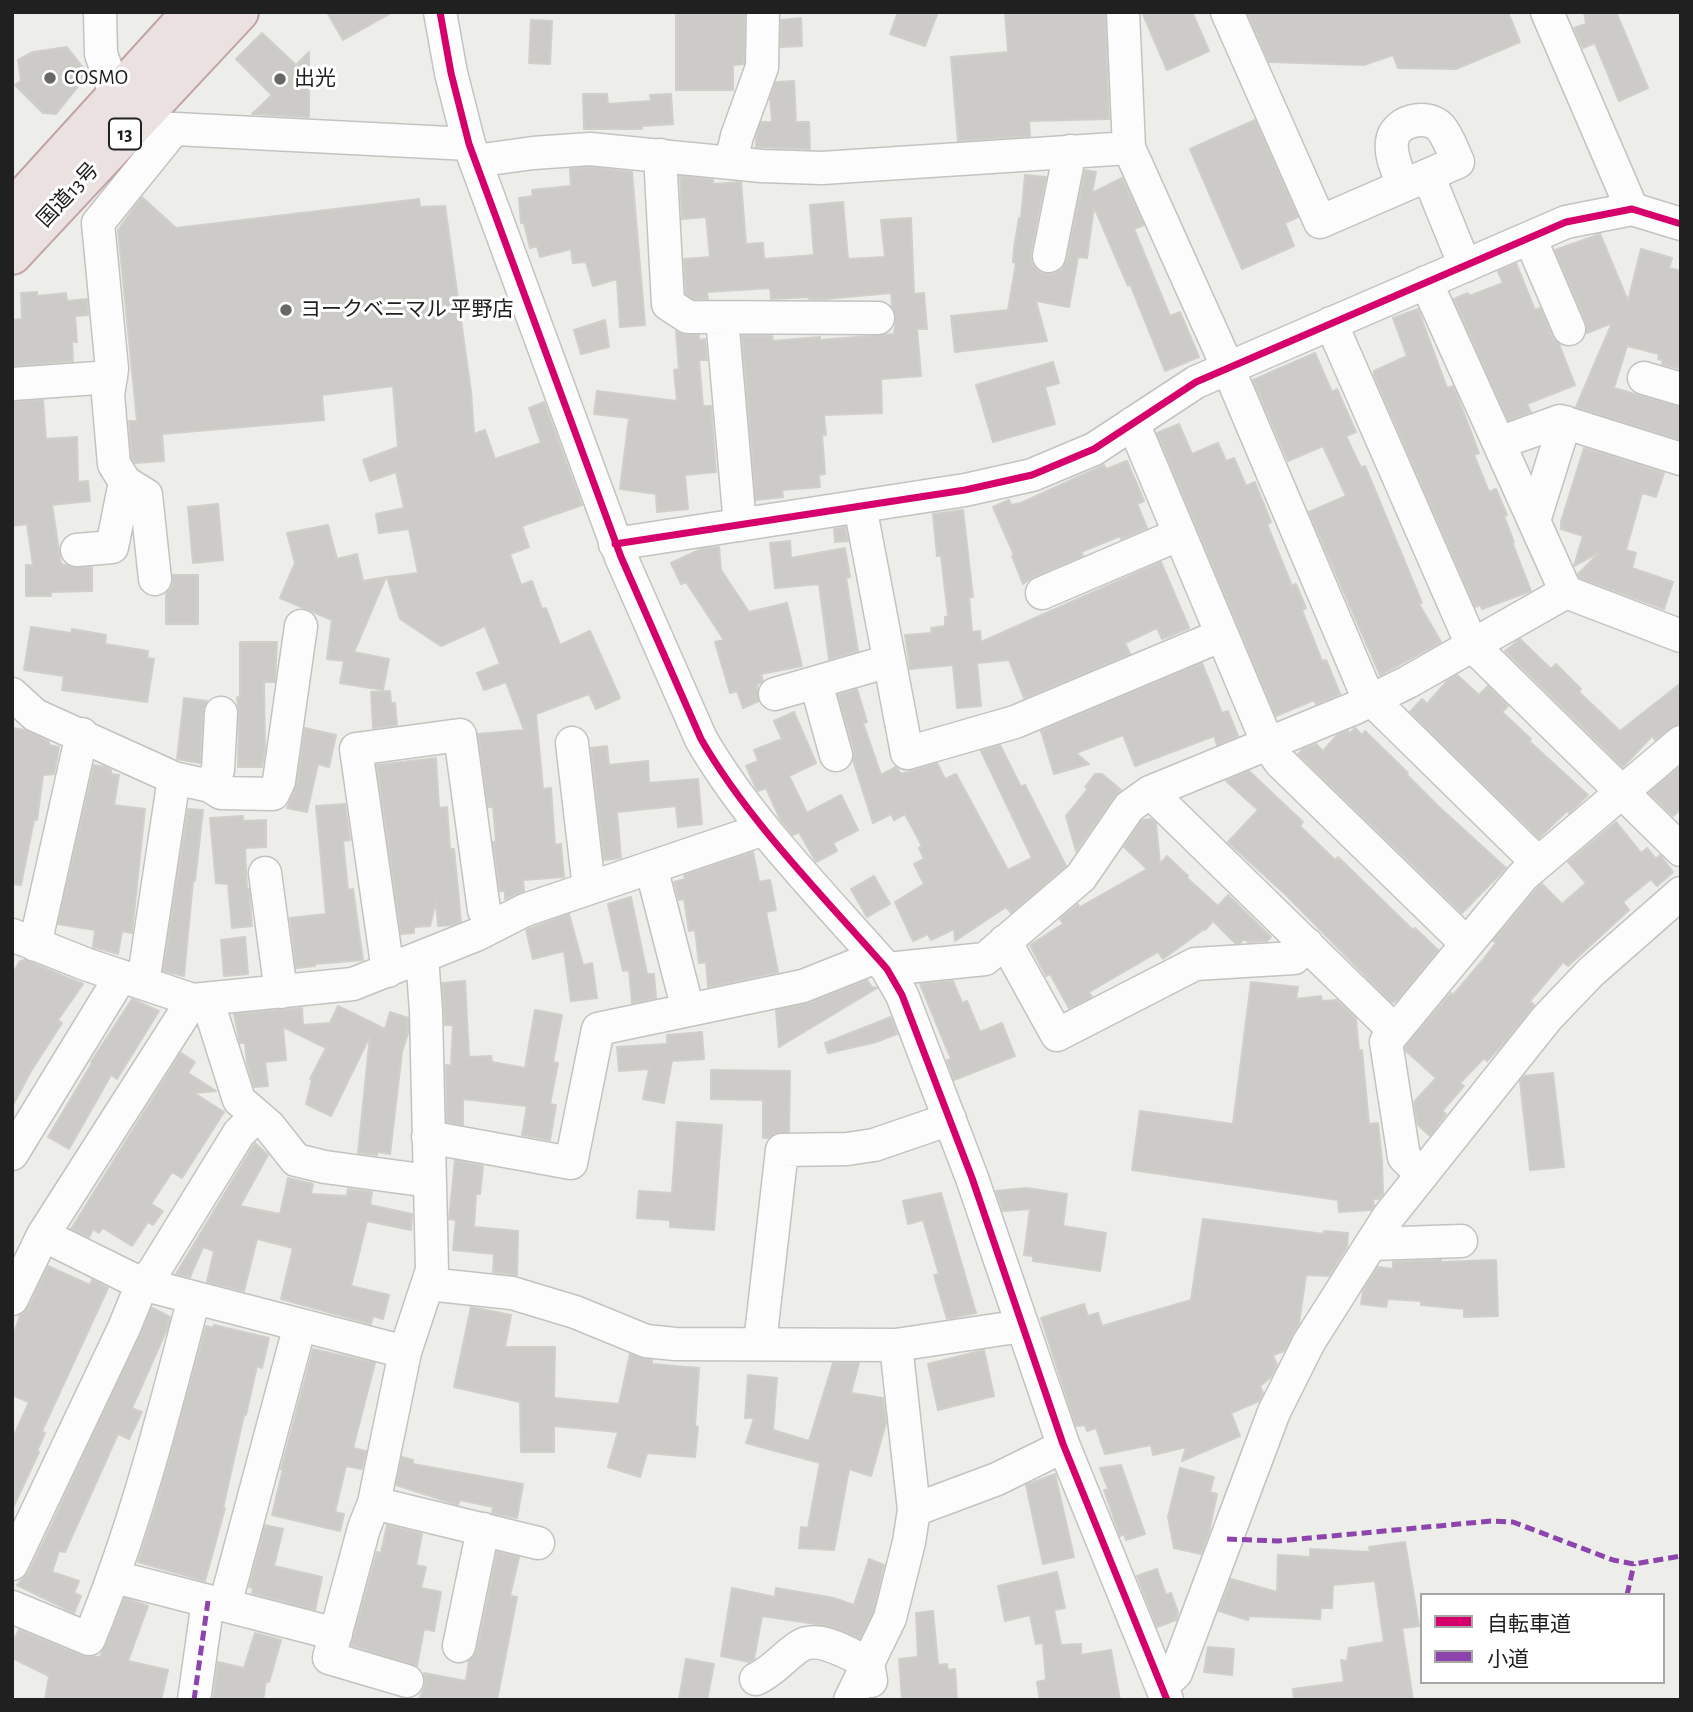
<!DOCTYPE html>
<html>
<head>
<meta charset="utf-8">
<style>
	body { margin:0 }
	#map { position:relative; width:1693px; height:1712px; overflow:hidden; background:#edede9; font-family:"Alegreya Sans","Noto Sans JP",sans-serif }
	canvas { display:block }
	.frame { position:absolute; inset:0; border:14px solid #202020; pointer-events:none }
	.legend { position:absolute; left:1420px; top:1593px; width:245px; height:91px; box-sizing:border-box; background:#fff; border:2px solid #a6a6a6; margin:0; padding:9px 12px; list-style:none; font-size:21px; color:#202020 }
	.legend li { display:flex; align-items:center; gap:14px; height:35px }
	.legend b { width:35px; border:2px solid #a6a6a6 }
</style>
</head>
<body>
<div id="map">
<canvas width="1693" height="1712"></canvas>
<div class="frame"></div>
<ul class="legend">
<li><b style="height:9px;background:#d6006c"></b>自転車道</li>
<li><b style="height:9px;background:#8e44ad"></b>小道</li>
</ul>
</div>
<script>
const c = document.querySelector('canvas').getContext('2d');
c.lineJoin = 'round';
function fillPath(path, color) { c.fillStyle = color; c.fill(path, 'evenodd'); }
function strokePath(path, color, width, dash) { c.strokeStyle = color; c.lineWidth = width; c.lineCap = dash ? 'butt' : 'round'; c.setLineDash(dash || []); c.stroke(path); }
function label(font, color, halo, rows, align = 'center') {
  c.font = font + ' "Alegreya Sans","Noto Sans JP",sans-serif'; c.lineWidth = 6; c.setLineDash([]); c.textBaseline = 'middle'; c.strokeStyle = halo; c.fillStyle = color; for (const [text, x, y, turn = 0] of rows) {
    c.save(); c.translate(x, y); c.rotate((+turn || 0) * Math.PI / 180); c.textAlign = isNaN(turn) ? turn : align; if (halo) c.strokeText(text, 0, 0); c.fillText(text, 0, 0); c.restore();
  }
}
const building = new Path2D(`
	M327,12H393L343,40Z
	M676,12H745L744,64L733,65V90H676Z
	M898,12H938L925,46L890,34Z
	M1005,12H1105L1109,119L1029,121L1030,136L958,141L951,57L1008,52Z
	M1142,12H1192L1209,51L1167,70Z
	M1247,12H1508L1520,42L1456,69L1398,68L1393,55L1364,65L1269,62Z
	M1584,12H1616L1648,88L1619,101L1595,43L1583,48L1574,28L1586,24Z
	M801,18L802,46L781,47V20Z
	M531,20L552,21L550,64L529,63Z
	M262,33L296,65L309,52V117L252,114L272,95L236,59Z
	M67,47L88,74L56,114L43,113L15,85L21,81L18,60L33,52Z
	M794,81L796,122H809L810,149L756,147V137L761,122H772L770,98L776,82Z
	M583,94H607L608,104L651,101L650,95L671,94L673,124L642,126V129H584Z
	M1255,120L1298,217L1285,223L1294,246L1242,269L1190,149Z
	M590,167L632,172L645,325L620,327L617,279L593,286L586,262L573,263L571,249L540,257L537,246L530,248L524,223H521L519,198L533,196L532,190L571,186L570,169Z
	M1085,170L1096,172L1092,193L1122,178L1144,225L1134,229L1170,316L1180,312L1199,357L1165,371L1130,284L1128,286L1094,207L1087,258L1078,257L1069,307L1036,301L1047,341L955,352L951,316L1008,310L1016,263L1013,262L1014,248L1019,218H1021L1025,175L1046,177L1031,252V261L1037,270L1045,274H1054L1062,269L1067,260Z
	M680,176L713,180V184L741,182L746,244L763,243L764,259L814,255L810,205L843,202L848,259L885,257L881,220L911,218L914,294L924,293L927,329H917L921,376L881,379L882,413L824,415L826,435H822L825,474L819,475L820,487L782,490L783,497L756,500L742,336H772L773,341L820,337V340L894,334L896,317L892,307L891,293L824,299H809V297L771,299L770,288L707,292L708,299H693L686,294L684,259L710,257L706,217L682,219Z
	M142,197L176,228L419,199L420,207L445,206L471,392L474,434L485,430L495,459L541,443L529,408L544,402L582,505L522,526L529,547L510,554L521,585L532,581L542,609L546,608L560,645L590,631L620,698L596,709L589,694L536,714L543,789L551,788L555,845L561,844L564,877L523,880L524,891L505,899V891H500L493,842H496L493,807H488L478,734L524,730L506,682L484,690L477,673L500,664L485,626L441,646L400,619L387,577L418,573L409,529L379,533L376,514L404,508L396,472L370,481L363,460L398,447L393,386L322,395L324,420L162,434L164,461L135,463L132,458L129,421H137L118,230Z
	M1600,234L1628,301L1641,249L1672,258L1669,268L1681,271L1680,369L1662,364L1663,360L1658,359L1659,354L1627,346L1614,388L1681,407V440L1576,407L1612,323L1587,333L1586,322L1555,250Z
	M1516,263L1535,310L1540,308L1552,336L1559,344L1575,385L1527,404L1531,412L1508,420L1454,299L1468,293L1469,296L1503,283L1498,271Z
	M37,292V296L66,293L67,301L87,299L88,315L75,316L77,342H72L73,361L12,366V320L22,319L21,293Z
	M1418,309L1447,388L1453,386L1460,403L1479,453L1474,455L1489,492L1496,489L1507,515L1504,516L1514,542H1512L1531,591L1482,609L1480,605L1475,607L1374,375V371L1407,356L1393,318Z
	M605,320L609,347L581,354L574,330Z
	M676,331L687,335H699V340L705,339L707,360H699L703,406H711L716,472L685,475L688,509L657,512L656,494L620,489L629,418L594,414L597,391L677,401L674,370L679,369Z
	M1315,353L1332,392L1337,389L1356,432L1346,436L1361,468L1365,466L1422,603L1419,604L1441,642L1380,675L1309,512L1346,496L1323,446L1288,461L1253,380Z
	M1053,362L1059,383L1045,387L1055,424L993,442L976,385Z
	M43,400L46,439L77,437L78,482L88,481L90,501L52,505L61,564L78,568L92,567V591L51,592V596H26V565H33L27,524L12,526V448H14L12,402Z
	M1179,424L1192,454L1218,443L1226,461L1234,458L1246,486L1255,482L1271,522L1267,524L1292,586L1296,584L1306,608L1302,610L1322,661L1326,660L1340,694L1316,704L1314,700L1276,716L1157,433Z
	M1584,448L1664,473L1656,497L1642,493L1626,550L1636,553L1632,568L1673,582L1664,609L1580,578L1578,574L1600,552L1574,566L1583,536L1561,529V522Z
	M1127,461L1144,501L1137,504L1147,528L1121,539L1120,536L1081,552L1083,556L1035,576L1023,584L1012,556L1014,555L993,507L1009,500L1011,505L1021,503L1104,465L1106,469Z
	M218,504L223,560L193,563L188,507Z
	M963,510L973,597H969L972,632L980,631L981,642L1161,562L1189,628L1162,639L1157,628L1125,643L1130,654L1024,698L1009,660L977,663L981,706L957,708L953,665L910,669L905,635L932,633L931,628L945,626V617L948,616L941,556H937L933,514Z
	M328,525L337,559L357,554L363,581L386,577L354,652L389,659L383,690L340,683L344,661L327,659L332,620L280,598L295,563L287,533Z
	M845,527L848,541L835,542L834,529Z
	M790,541L791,558L845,548L850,577L846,578L858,651L829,659L819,584L775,588L770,543Z
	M719,547L721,570L749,612L787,603L802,666L761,674L763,681L757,685L759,701L743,708L737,691L730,693L715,642L724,640L686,582L681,584L671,563L701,549Z
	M173,575H198V624H166V594L172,586Z
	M31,627L71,633L72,629L106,635L105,644L148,651L147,658L154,659L147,702L62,690L64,676L24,670Z
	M1520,639L1551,669L1556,664L1581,689L1579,692L1620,731L1681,683V724L1670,728L1655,740L1652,736L1623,767L1505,651Z
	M240,642H277L275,682H264L265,749L262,767H238L239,714L237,697H240Z
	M1202,663L1222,713L1228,711L1238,736L1217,745L1214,736L1135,766L1123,735L1076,753L1089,764L1054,774L1041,731Z
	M1457,675L1479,695L1488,686L1508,706L1502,712L1531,739L1529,741L1588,795L1569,813L1567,811L1539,838L1410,712L1422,699L1427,704L1447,681Z
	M857,689L867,722L863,723L881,775L896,767L901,774L937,763L945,779L956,774L1008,870L1032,858L981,751L1000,745L1021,787L1025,785L1066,866L1011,913L1006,907L955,941L954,929L931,940L928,934L913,941L895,902L924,884L914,864L924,859L919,848L922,846L905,814L894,820L891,814L873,823L853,760L854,750L838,695Z
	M390,691L391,703H395L397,725L373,728L371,692Z
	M184,698L207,701L203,712L200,763L177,759Z
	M794,712L816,763L789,776L807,813L841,795L858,830L833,843L837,851L816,862L799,832L793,835L780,819L766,788L758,791L756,788L746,766L758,761L754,750L782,739L774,721Z
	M12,728L25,730L49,742V745L59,747L54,774L43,775L37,820H34L21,885L12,884Z
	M305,728L336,735L329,767L318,764L307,812L287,808L297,784Z
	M1355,728L1362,735L1365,731L1408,773L1406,774L1438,806L1506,868L1462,913L1298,754L1303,749L1316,744L1323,751L1337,735L1348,731L1350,733Z
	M607,746L609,765L648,761L649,783L698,779L702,824L678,827L676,806L617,812L621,858L604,860L591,748Z
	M436,758L439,808L447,807L450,849H454L461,921L452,925L438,926L436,902L430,926L414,927V933L401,934L377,765Z
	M94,765L105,767L111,770V774L119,775L114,805L145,809L132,933L122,931L118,954L93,947L95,930L58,924Z
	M1681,766V809L1673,816L1649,793Z
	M1249,771L1303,822L1300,826L1335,860L1338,857L1413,930L1415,928L1438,950L1399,998L1392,1003L1286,895L1228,842L1258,810L1226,781Z
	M1095,774H1102L1121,790L1114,797L1076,851L1066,816L1088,789L1085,787Z
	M345,804L350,840L343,841L348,890L353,889L363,960L315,964V966L296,968L290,918L326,914L316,806Z
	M188,809L203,810L195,881H193L184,976L163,971Z
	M243,816V821L266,820V847L245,848L247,889H249L252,926L232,928L228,884L216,883L210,818Z
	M1151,819L1156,823L1160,864L1167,856L1188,876L1187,878L1218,906L1228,895L1271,937L1267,941L1248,942L1244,939L1240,943H1235L1213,921L1205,930L1204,929L1163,959L1158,952L1089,992L1092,997L1069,1008L1050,974L1046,976L1030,945L1063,924L1060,919L1078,904L1080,907L1147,869L1124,847L1142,820Z
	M1616,822L1641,853L1647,848L1656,859L1660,855L1673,872L1657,886L1651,879L1623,902L1629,910L1568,966L1563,962L1530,1001L1534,1005L1506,1040L1487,1061L1484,1058L1460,1083L1464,1086L1442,1111L1446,1114L1430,1136L1418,1125L1414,1102L1436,1078L1406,1051L1405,1047L1451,993L1453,995L1482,961L1496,943L1493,941L1539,886L1542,884L1562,904L1586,883L1568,862Z
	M753,852L759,882L770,880L776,910L766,912L778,972L708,987L706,962L699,963L695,930L689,931L684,899L679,900L674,882L685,879L684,875Z
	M874,876L890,904L867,917L851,889Z
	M631,897L647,974H654L656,998L632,1003L629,970L623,971L608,904Z
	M569,914L583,965L592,963L597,998L571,1001L564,951L533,959L526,930Z
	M245,937L248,974L224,976L221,940Z
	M25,960L83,984L58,1020L62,1023L31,1071L12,1107V974L20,961Z
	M867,980L872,987L877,988L779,1047L776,1010L810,1003Z
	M465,981L469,1057L491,1056L492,1062L525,1068L535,1010L562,1015L553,1062L558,1063L550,1104L556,1105L550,1140L522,1135L527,1106L463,1099V1125L447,1122L446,1065L451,1066L453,1025H445L442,983Z
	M953,981L962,1003L967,1001L980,1032L1002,1023L1015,1056L954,1080L947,1060L951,1059L920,984Z
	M1251,982L1298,987L1296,999L1321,996L1322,1001L1337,1000L1356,1019L1359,1051L1362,1050L1369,1124L1378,1123L1382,1161L1383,1194L1379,1199H1373L1374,1206L1371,1210L1339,1212L1338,1200L1132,1170L1140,1111L1233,1124Z
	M132,999L159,1011L117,1079L111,1075L69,1149L48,1137L92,1063L91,1062Z
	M338,1006L385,1029L390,1012L408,1018V1033L402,1052L390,1154L377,1152V1155L358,1153L370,1036L331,1116L306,1104L312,1080L310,1079L326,1048L283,1027L286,1060L265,1062L268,1086L254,1087L247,1063L245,1043H240L234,1014L302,1008L303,1025L330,1023Z
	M891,1017L897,1034L876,1042L828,1053L825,1043Z
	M702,1032L704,1059L672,1061L664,1103L643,1099L649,1069L619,1071L617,1047L667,1044V1035Z
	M181,1053L195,1062L188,1073L216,1091L194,1093L224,1112L182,1178L172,1172L151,1204L163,1211L153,1225L148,1222L132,1246L103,1228L99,1233L93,1229L89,1237L71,1229Z
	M711,1070L790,1071L789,1132L774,1134L768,1138H763V1100L711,1099Z
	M1553,1073L1564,1167L1530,1170L1520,1081L1524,1076Z
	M677,1122L722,1125L714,1230L670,1227V1220L637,1218L639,1191L672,1193Z
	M255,1143L268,1155L240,1206L280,1214L288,1178L313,1184L311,1194L347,1196L348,1189L372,1192L370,1205L412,1214L411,1230L367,1221L351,1286L389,1295L383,1319L373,1316L371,1324L281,1299L293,1248L257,1239L244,1291L207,1282L214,1251L203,1247L190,1277L176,1274Z
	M455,1160L483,1166L480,1194H476L474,1227L518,1231L517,1275L493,1272L494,1254L453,1250L456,1220L449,1219Z
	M1026,1188L1067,1194L1063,1226L1106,1233L1100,1271L1033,1261V1256L1024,1255L1030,1209L1003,1211L996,1191Z
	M941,1193L976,1313L947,1319L934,1275L939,1274L923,1220L908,1224L903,1201Z
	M1203,1219L1324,1234V1231L1348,1233L1347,1247L1329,1276L1306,1275L1299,1323L1284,1351L1273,1355L1277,1365L1270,1378L1260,1386L1263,1393L1259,1401L1231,1413L1240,1436L1182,1461L1186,1447L1153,1455L1151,1445L1105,1454L1096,1428L1087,1431L1085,1425L1076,1426L1041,1318L1084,1304L1088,1316L1098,1313L1102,1326L1191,1300Z
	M1441,1260V1262L1496,1260L1498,1316L1464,1317V1309L1421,1305V1301L1388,1299L1386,1307L1361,1304L1363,1291L1378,1267L1393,1269V1262Z
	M48,1266L90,1285L92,1280L108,1288L42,1431L45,1433L37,1451L39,1452L12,1510V1440L29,1402L12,1395V1339L20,1315L30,1305Z
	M471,1307L511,1315L505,1347H555L554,1398L619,1404L630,1354L652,1360V1364L699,1368L695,1426L698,1427L695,1457L647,1453L640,1477L608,1467L618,1432L554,1426V1452H521L520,1402L454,1387Z
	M152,1308L170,1317L167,1329L132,1408L142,1412L129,1439L118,1434L65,1552L59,1551L52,1572L79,1581L74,1593L81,1596L74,1613L17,1585L29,1572L52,1524Z
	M214,1325L269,1338L262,1368L257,1366L246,1415H244L223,1508H225L205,1581L138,1562L158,1500L206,1326L213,1328Z
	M313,1349L375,1363L353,1448L366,1451L362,1469L346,1466L335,1512L344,1514L340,1531L272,1515L283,1469H281Z
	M984,1350L994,1396L938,1410L928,1364Z
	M833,1363H859L851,1393L883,1398L886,1423L871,1476L849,1469L834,1550L799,1548L801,1527L808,1528L820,1463L746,1443L754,1418H745L748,1375L777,1378L773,1430L809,1441Z
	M402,1457L413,1460V1464L523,1484L517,1518L492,1513L493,1507L460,1500L458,1505L396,1485Z
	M1121,1465L1145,1534L1126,1540L1124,1534L1120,1536L1104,1490L1108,1489L1100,1468Z
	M1180,1468L1214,1477L1210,1492L1217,1494L1209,1532L1201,1554L1174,1548L1168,1517Z
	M1055,1474L1074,1557L1043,1564L1026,1485Z
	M265,1525L283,1529L274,1566L322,1577L315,1610L252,1593L253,1588L249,1587Z
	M387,1525L422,1534L416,1565L426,1567L421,1588L441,1592L434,1631L424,1629L417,1666L351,1645L377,1552L381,1553Z
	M1405,1542L1419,1626L1402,1628L1413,1700H1294L1293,1689L1344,1682L1341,1660L1347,1661L1349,1648L1384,1642L1375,1581L1333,1585L1332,1608H1321L1320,1619L1249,1616L1248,1620L1219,1611L1231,1579L1277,1592L1278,1555L1310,1557V1549L1370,1552L1369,1547Z
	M497,1552L519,1557L510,1596L517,1597L497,1700H419L425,1686L424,1673L466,1681L469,1660L477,1650Z
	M869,1559L884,1565L873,1612L860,1638L829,1626L762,1616L754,1659L749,1662L721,1656L732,1588L775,1597L776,1588L834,1598L854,1605Z
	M1157,1569L1166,1595L1171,1593L1178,1612L1176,1620L1157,1627L1137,1576Z
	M1057,1572L1065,1608L1054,1610L1061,1645L1081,1644V1655L1111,1650L1120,1700H1040L1037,1682L1046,1680L1043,1643L1036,1644L1030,1615L1005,1621L998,1586Z
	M125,1598L148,1606L128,1661L168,1670L161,1700H45L49,1676L12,1658V1643L19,1630L82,1656L100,1657Z
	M933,1611L938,1665L947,1664L948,1670L955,1669L957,1699L902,1700L899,1659L918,1657L916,1613Z
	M255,1633L281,1640L269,1682L266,1681L263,1700H213L218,1662L244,1668Z
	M1208,1647L1234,1649L1232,1675L1204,1672Z
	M686,1659L714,1664L707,1700H679Z`);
fillPath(building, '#cccbc8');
strokePath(building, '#d0cfca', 2);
const minor = new Path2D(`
	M100,12L101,54L116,96
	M440,12L451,73L469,144L621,557L701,739C748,821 824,897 887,969L902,995L972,1178L1063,1444L1167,1700
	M1123,12L1129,148L1228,368L1363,686L1372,700L1538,863
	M1227,12L1320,222L1458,162C1453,151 1448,136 1440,127C1426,113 1394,121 1392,142C1390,157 1398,171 1403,185
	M1547,12L1632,209
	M153,126L156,128L469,144
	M660,155L668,304L688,317L878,318
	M475,161L533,153L590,149L762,166L822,168L1129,148
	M731,162L737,136L762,67L763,12
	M1428,175L1465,266
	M1530,238L1569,329
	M1049,256L1070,151
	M1426,282L1566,592L1681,636
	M722,318L740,525
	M1331,323L1472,645L1681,850
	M1644,378L1681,389
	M12,384L111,377
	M1133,423L1268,744L1280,762L1467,944
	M1499,443L1560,421L1681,459
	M125,482L146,495L155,579
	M860,506L907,753L1015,722L1222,635
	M1534,521L1565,422
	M615,544L965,490L1032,475L1094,449L1196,382L1566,222L1632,209L1681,224
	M77,550L112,547L125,482L114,464L108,395L112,369L98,223L174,129
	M1042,593L1180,534
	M816,683L836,755
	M12,694L35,715L174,778L210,786L221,793L273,794L279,781L301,626
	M775,694L889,661
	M572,743L589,888
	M210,786L218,770L221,713
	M1150,792L1395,1031
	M651,867L688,1010
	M265,873L281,992
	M12,935L88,965L193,1000L353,984L476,935L525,910L764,829
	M1005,941L1057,1035L1195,964L1294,958L1307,944
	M35,945L82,734
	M887,969L985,959L1081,877L1129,807L1150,792L1355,708L1408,682L1566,592
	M388,971L356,749L460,735L484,910L495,925
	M143,983L174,778
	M207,999L239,1100L269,1126L296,1160L325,1167L429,1181
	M428,1137L571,1163L598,1029L803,986L876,957
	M12,1154L121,976
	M1422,1175L1404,1157L1386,1042L1523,876L1681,742
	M43,1235L142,1284L405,1352
	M1371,1244L1461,1241
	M428,1284L512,1293L575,1312L646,1341L675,1344L896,1345L1022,1326
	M12,1299L43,1235L193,1000
	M760,1343L782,1150L847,1149L874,1145L950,1119
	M374,1503L538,1543
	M914,1510L997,1479L1064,1446
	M12,1564L124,1328L142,1284L154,1271L239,1133L257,1116
	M115,1577L336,1634
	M225,1605L300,1325
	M12,1607L89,1639C135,1528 164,1413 194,1298
	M459,1646L483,1529
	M756,1679C774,1671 784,1656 800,1646C819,1634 851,1655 868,1663L871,1681
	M407,1681L329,1658L364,1528L374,1503L405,1352L432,1270L426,1011L422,957
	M1162,1686L1176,1673L1274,1412L1309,1342L1371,1244L1389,1216L1547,1018L1591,972L1681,893
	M194,1700L208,1601
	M850,1700L890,1618L909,1542L914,1510L896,1345`);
const highway = new Path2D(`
	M12,210L192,12
	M12,255L239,12`);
strokePath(minor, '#c3c3c1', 35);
strokePath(highway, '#c0a3a4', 42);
strokePath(minor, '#fcfcfc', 32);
strokePath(highway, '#eae1e0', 38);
strokePath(new Path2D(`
	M1227,1539L1278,1541L1491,1521L1513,1522L1613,1560L1634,1564L1681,1556
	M1627,1595L1634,1564
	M194,1700L208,1601`), '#8e44ad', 5, [10, 5]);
strokePath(new Path2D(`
	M440,12L451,73L469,144L621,557L701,739C748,821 824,897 887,969L902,995L972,1178L1063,1444L1167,1700
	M615,544L965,490L1032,475L1094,449L1196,382L1566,222L1632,209L1681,224`), '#d6006c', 7);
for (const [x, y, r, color] of [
	[50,78,7,"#686866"],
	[280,79,7,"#686866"],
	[286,310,7,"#686866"]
]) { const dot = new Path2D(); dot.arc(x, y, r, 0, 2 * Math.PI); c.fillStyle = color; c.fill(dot); strokePath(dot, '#fff', 2.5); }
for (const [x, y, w] of [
	[125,134,32]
]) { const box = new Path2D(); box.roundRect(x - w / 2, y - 15.5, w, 31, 5); c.fillStyle = '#fff'; c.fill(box); strokePath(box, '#202020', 2); }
label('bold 19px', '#202020', null, [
	["13",125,134]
]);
label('21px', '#202020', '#fff', [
	["COSMO",64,78],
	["出光",294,79],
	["ヨークベニマル 平野店",300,310]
], 'left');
label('21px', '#202020', '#fff', [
	["国道13号",68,195,-47]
]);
</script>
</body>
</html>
